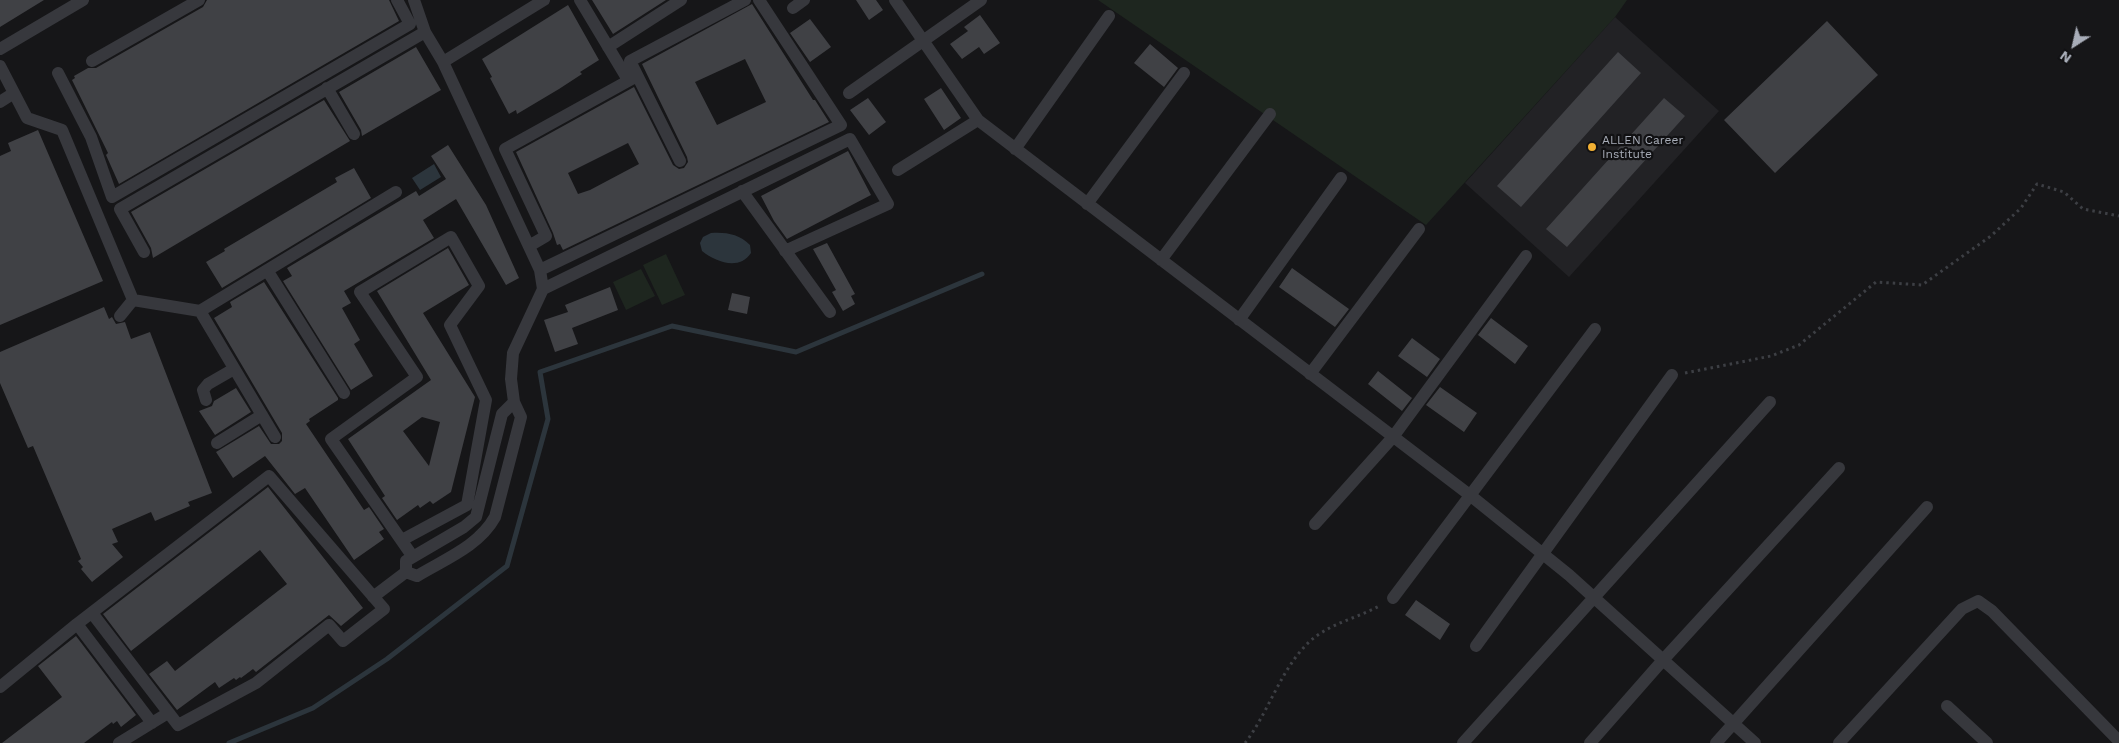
<!DOCTYPE html>
<html>
<head>
<meta charset="utf-8">
<style>
	body { margin:0 }
	#map { position:relative; width:2119px; height:743px; overflow:hidden; background:#161618; font-family:"Work Sans",sans-serif }
	canvas { display:block }
	.north { position:absolute; left:2049px; top:20px; width:50px; height:50px; -webkit-text-stroke:4px #111113; paint-order:stroke; rotate:215deg; font-size:14px; font-weight:700; line-height:20px; text-align:center; color:#a8adb8 }
	.north::after { content:''; display:block; margin:auto; width:18px; height:22px; background:#a8adb8; clip-path:polygon(50% 0,100% 100%,50% 72%,0 100%) }
</style>
</head>
<body>
<div id="map">
<canvas width="2119" height="743"></canvas>
<div class="north">N</div>
</div>
<script>
const c = document.querySelector('canvas').getContext('2d');
c.lineJoin = 'round';
function fillPath(path, color) { c.fillStyle = color; c.fill(path, 'evenodd'); }
function strokePath(path, color, width, dash) { c.strokeStyle = color; c.lineWidth = width; c.lineCap = dash ? 'butt' : 'round'; c.setLineDash(dash || []); c.stroke(path); }
function label(font, color, halo, rows, align = 'center') {
  c.font = font + ' "Work Sans",sans-serif'; c.lineWidth = 4.5; c.setLineDash([]); c.textBaseline = 'middle'; c.strokeStyle = halo; c.fillStyle = color; for (const [text, x, y, turn = 0] of rows) {
    c.save(); c.translate(x, y); c.rotate((+turn || 0) * Math.PI / 180); c.textAlign = isNaN(turn) ? turn : align; if (halo) c.strokeText(text, 0, 0); c.fillText(text, 0, 0); c.restore();
  }
}
fillPath(new Path2D(`
	M1615,17L1719,111L1569,277L1465,183Z`), '#222225');
fillPath(new Path2D(`
	M1098,0H1627L1615,17L1426,225Z
	M666,254L685,295L662,305L643,265Z
	M641,269L655,296L626,310L613,282Z`), '#1e261f');
fillPath(new Path2D(`
	M434,164L441,177L420,190L412,178Z
	M711,233C726,232 739,234 750,245L751,253C739,271 716,262 702,251L700,243L703,237Z`), '#2c353c');
strokePath(new Path2D(`
	M229,743L313,708L387,659L507,566L548,419L540,372L672,326L796,352L982,274`), '#2c353c', 5);
fillPath(new Path2D(`
	M0,0H44L0,27Z
	M207,0H389L399,21L119,184L106,155L108,153L72,80L75,78L74,76L88,68H96L203,7Z
	M592,0H666L613,34Z
	M856,0H876L883,10L869,20Z
	M752,4L813,100H815L829,122L563,250L560,244L557,245L553,233L516,152L634,87L673,165L679,169L684,168L688,162L687,157L642,64ZM745,59L766,102L717,125L695,82ZM628,143L639,164L590,190L578,194L568,173Z
	M568,5L599,60L580,72L582,74L559,89L517,114L516,110L509,114L490,78L492,77L482,59Z
	M980,15L1000,43L984,54L979,47L962,59L950,44L968,31L964,27Z
	M810,19L831,47L810,62L790,33Z
	M1827,21L1878,75L1775,173L1724,120Z
	M1150,44L1178,68L1164,87L1134,63Z
	M416,47L441,90L362,136L361,130L339,92Z
	M1618,52L1641,73L1521,207L1497,186Z
	M941,88L961,118L944,130L924,99Z
	M868,98L886,122L869,135L850,110Z
	M1664,98L1685,116L1567,247L1546,229Z
	M324,100L350,141L153,258L151,248L131,212Z
	M38,130L103,281L0,325V156L11,151L8,143Z
	M448,145L486,205L519,278L506,285L456,199L423,220L434,238L344,291L351,303L342,308L360,340L354,344L373,376L351,390L283,281L292,276L287,268L416,191L419,196L446,179L431,156Z
	M848,151L871,195L787,239L774,221L761,196Z
	M354,168L371,198L222,288L206,262L225,251L224,249L337,182L335,178Z
	M827,243L855,294L851,296L855,304L843,311L832,292L836,290L813,249Z
	M448,248L469,285L423,313L475,397L451,492L433,504L430,501L420,508L418,505L397,520L382,498L385,496L348,439L431,380L377,291ZM422,417L440,422L429,466L403,431Z
	M1292,268L1349,309L1335,327L1279,287Z
	M264,282L338,398V400L309,419L310,421L306,424L364,510L369,507L384,529L379,532L384,539L354,560L305,488L295,494L265,456L233,478L216,452L259,426L271,444H279L282,441V433L214,318L232,307L230,302Z
	M610,287L618,310L572,328L578,344L555,352L544,320L568,312L565,305Z
	M732,293L750,297L747,314L728,310Z
	M104,307L109,319L112,317L116,324L125,322L131,339L150,332L212,493L188,502L190,506L155,521L151,512L112,529L118,542L112,544L123,557L92,582L81,569L83,567L78,561L81,559L33,446L28,448L0,383V352Z
	M1491,318L1528,346L1515,364L1478,335Z
	M1412,338L1440,359L1427,377L1398,356Z
	M1378,371L1412,398L1402,411L1368,384Z
	M1440,387L1477,413L1464,432L1426,405Z
	M236,388L251,412L215,435L199,411L212,406L214,401Z
	M268,487L363,608L341,626L329,615L256,672L253,669L241,678L240,677L236,680L234,678L219,688L215,682L177,710L149,674L167,661L175,671L287,584L260,550L131,651L103,614Z
	M1416,600L1450,624L1440,640L1405,615Z
	M76,636L136,715L121,727L117,721L113,724L112,722L84,743H2L62,697L38,666Z`), '#404145');
strokePath(new Path2D(`
	M1685,373L1771,356L1799,345L1876,282L1922,285L1991,236L2021,208L2037,184L2064,192L2083,209L2119,216
	M1245,743C1270,711 1282,663 1315,637C1335,622 1360,617 1381,605`), '#3d3f44', 3, [2.5, 4]);
strokePath(new Path2D(`
	M414,0L425,32L443,62L540,270L543,289L513,353L511,379L514,402L521,417L495,517C479,546 445,559 417,576L406,572V561L464,527L476,517L502,414L514,402
	M580,0L628,80
	M895,0L978,120L1471,496L1569,575L1755,743
	M793,8L804,0
	M608,47L681,0
	M0,49L83,0
	M92,61L199,0
	M443,62L544,0
	M0,66L27,118L62,130L133,300L120,316
	M58,73L91,137L112,197L410,24L397,0
	M327,88L354,134
	M849,93L981,0
	M0,102L14,93
	M1015,149L1109,16
	M680,161L630,61L745,0
	M898,170L978,120
	M742,191L830,312
	M1087,204L1184,73
	M529,246L546,236L505,149L637,76
	M144,252L120,209L425,32
	M1161,260L1270,114
	M267,270L344,393
	M540,270L841,125L759,0
	M543,289L850,139L888,204L785,251
	M133,300L200,311L396,192
	M200,311L275,437
	M1239,320L1341,178
	M1310,374L1419,229
	M206,400L203,390L208,384L234,369
	M217,443L262,415
	M1315,524L1393,437L1526,256
	M402,540L467,505L486,400L450,325L479,286L451,237L360,292L417,377L331,439L413,557
	M373,597L406,572
	M1393,598L1595,329
	M77,624L152,723
	M1476,646L1672,375
	M0,687L77,624L269,476L384,609L343,641L329,625L256,683L178,725L92,613
	M1947,706L1987,743
	M119,743L168,713
	M1463,743L1770,402
	M1590,743L1663,660L1839,468
	M1716,743L1927,507
	M1839,743L1962,609L1978,601L1992,611L2119,741`), '#37383d', 12);
for (const [x, y, r, color] of [
	[1592,147,5,"#f2b134"]
]) { const dot = new Path2D(); dot.arc(x, y, r, 0, 2 * Math.PI); c.fillStyle = color; c.fill(dot); strokePath(dot, '#111113', 2); }
label('12px', '#a8adb8', '#111113', [
	["ALLEN Career",1602,140],
	["Institute",1602,154]
], 'left');
</script>
</body>
</html>
